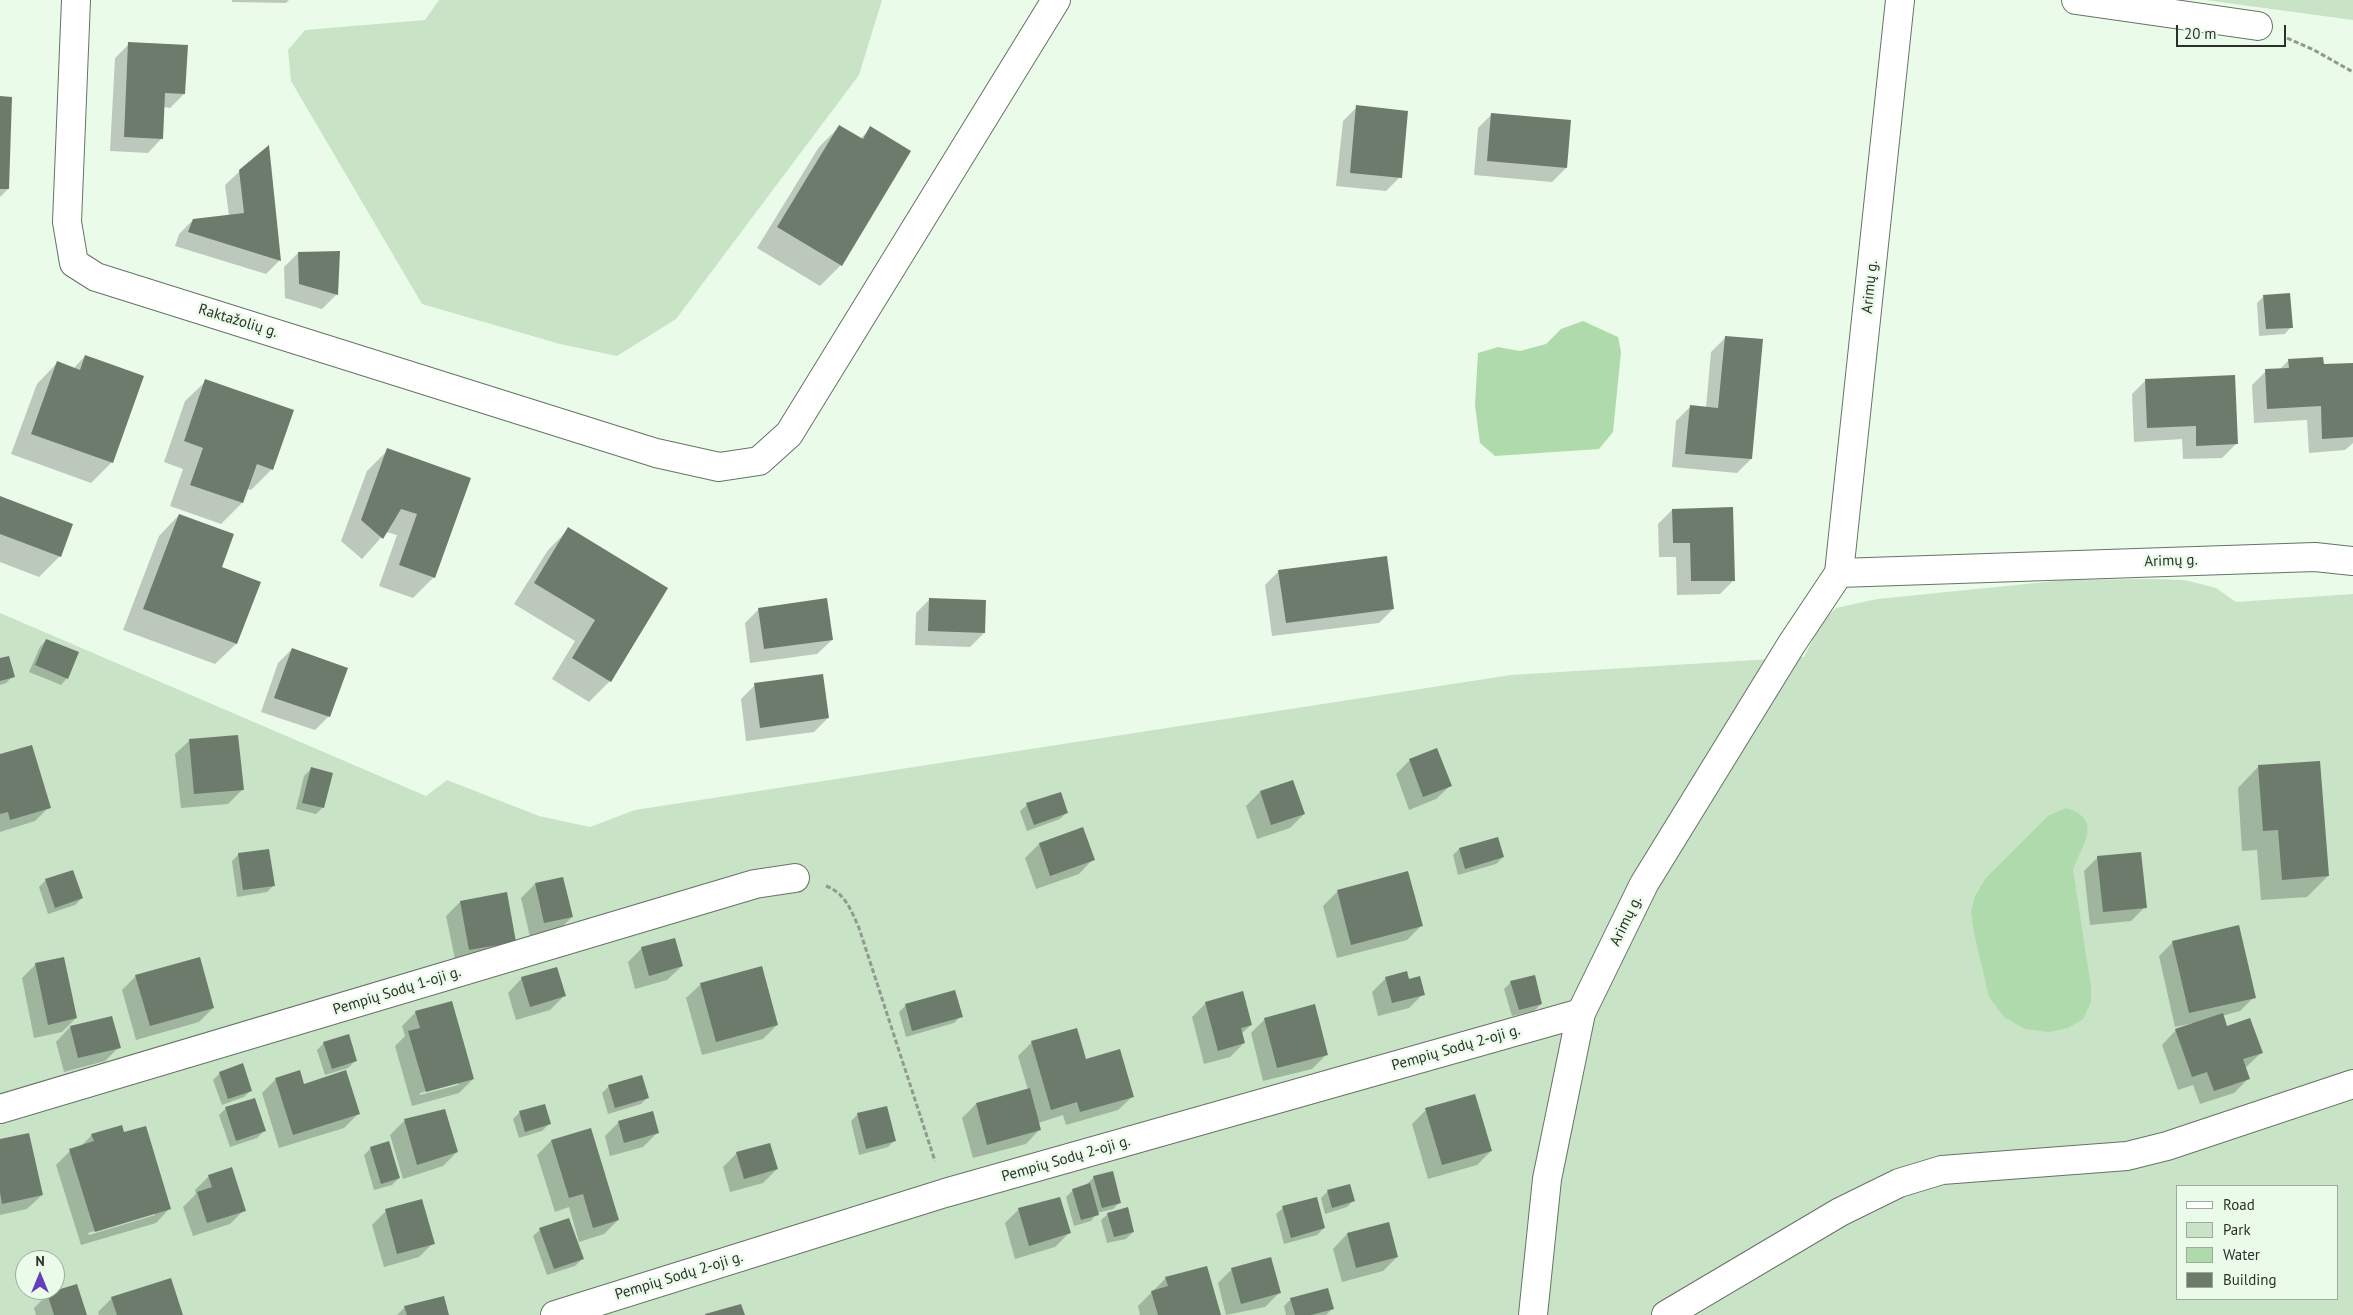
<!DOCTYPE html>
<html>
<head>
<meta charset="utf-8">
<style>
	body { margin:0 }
	#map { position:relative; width:2353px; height:1315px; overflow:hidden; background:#ebfbea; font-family:"PT Sans",sans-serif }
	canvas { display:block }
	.legend { position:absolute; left:2176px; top:1185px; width:162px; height:115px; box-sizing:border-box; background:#ebfbea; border:1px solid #9eaa9d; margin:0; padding:6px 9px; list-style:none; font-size:15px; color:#2b312a }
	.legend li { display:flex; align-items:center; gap:10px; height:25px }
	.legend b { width:25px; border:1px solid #9eaa9d }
	.north { position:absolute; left:15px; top:1250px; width:50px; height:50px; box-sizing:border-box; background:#ebfbea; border:1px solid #9eaa9d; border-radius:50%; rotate:0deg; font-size:14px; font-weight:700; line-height:20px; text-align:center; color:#2b312a }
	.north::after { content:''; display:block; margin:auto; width:18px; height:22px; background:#653fb7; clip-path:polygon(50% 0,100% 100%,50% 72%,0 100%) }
	.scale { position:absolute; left:2176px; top:25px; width:110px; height:22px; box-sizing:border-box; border:2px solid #2b312a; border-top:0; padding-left:6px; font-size:15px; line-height:18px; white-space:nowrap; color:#2b312a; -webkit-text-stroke:4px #ebfbea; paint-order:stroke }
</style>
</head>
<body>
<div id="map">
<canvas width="2353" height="1315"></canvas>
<ul class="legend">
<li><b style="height:6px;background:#fff"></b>Road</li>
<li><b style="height:14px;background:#c8e3c6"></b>Park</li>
<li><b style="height:14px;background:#afdbac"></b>Water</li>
<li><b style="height:14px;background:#6d7b6c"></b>Building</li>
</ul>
<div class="north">N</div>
<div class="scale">20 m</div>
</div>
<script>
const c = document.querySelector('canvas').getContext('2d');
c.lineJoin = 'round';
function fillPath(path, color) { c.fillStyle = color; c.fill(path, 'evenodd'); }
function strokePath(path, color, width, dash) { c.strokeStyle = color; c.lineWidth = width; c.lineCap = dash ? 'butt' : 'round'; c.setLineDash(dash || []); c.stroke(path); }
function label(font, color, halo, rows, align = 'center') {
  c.font = font + ' "PT Sans",sans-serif'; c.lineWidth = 5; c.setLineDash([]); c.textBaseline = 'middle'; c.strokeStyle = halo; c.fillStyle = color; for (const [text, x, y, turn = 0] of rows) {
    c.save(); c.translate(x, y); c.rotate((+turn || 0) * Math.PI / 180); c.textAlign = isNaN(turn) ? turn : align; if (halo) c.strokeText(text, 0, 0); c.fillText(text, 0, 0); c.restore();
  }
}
fillPath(new Path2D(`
	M439,0H882L859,75L676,319L617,356L560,344L422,304L291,81L288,50L305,30L425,20Z
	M2205,0H2353V20Z
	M2151,579L2185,580L2216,588L2236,602L2353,594V1315H0V613L426,796L447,780L539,816L590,827L635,810L1511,675L1804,657L1822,622L1836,608L1877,599L2066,580ZM2177,1186H2337V1299H2177ZM25,1260H55V1290H25Z`), '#c8e3c6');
fillPath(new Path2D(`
	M1583,321L1618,337L1621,352L1613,432L1599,449L1495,456L1480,443L1475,405L1478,353L1498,347L1520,351L1546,344L1561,329Z
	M2066,808C2105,820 2081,846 2073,870L2091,987V1002L2083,1019L2068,1028L2049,1032L2025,1029L2004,1017L1989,997L1974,933L1971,912L1975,896L1986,878L2048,816Z`), '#afdbac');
fillPath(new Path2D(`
	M232,0H289L286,3L232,2Z
	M129,44L184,94L170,108L163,107L162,138L148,153L110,151L115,58Z
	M0,98L8,189L0,197Z
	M1357,107L1400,177L1386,191L1336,186L1343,121Z
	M1492,114L1566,168L1552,182L1474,175L1478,128Z
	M839,127L860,139L871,128L841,265L820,286L757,248L819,147Z
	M240,171L280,260L266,274L175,246L179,234L193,220L229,216L225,185Z
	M339,252L336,295L322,309L285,298L284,267L298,253Z
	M2264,296L2291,327L2285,334L2259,336L2257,303Z
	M1725,338L1751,459L1737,473L1672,467L1676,421L1690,407L1706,408L1711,352Z
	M85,356L112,462L91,483L11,454L37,384L57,363L73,369Z
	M2289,360L2322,366L2353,364V443L2345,450L2309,453L2307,420L2254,423L2252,385L2266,371L2279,370Z
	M2146,380L2236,444L2222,458L2183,459L2182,439L2134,442L2132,394Z
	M206,381L272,469L251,490L247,489L242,503L221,524L170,506L183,469L164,462L185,401Z
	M388,450L469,479L434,577L413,598L379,586L397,535L386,532L362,559L341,541L367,471Z
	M0,497L60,556L39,577L0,562Z
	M1672,510L1734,580L1720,594L1677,595L1676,557H1659L1658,524Z
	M179,515L220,568L236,644L215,664L123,630L159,536Z
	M569,529L667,588L610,681L589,702L552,679L575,641L514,604L548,550Z
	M1279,571L1393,609L1379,623L1272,636L1265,585Z
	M930,599L984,633L970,647L915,645L916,613Z
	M759,609L832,640L817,654L750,663L745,623Z
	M46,640L67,678L61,685L29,672L40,647Z
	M292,649L329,716L315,730L261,712L278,663Z
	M0,660L13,676L6,683L0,685Z
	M755,685L828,718L814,732L746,741L741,699Z
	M190,740L242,790L228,804L181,808L175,754Z
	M0,755L49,807L35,821L0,832Z
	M1410,760L1451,785L1436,799L1409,810L1396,774Z
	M2258,767L2328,876L2307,897L2261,900L2257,850L2242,851L2238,788Z
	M311,769L323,807L316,814L296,809L304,776Z
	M1260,792L1304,814L1290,828L1257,839L1246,806Z
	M1027,805L1067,812L1060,819L1027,831L1020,811Z
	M1082,828L1093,859L1079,874L1036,889L1025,858L1039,844Z
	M1459,849L1503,857L1496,864L1458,875L1453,855Z
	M239,854L273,886L267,892L237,897L232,861Z
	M2098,857L2145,907L2131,921L2090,925L2084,871Z
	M1407,873L1421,926L1407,940L1337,958L1323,906L1337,892Z
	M46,880L82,898L75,905L48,914L39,887Z
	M535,884L572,917L558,931L530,937L521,898Z
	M460,902L515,941L456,964L446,916Z
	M2173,942L2254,997L2240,1011L2222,1016L2226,1027L2261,1053L2245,1068L2248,1079L2234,1093L2200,1104L2193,1085L2178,1090L2162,1045L2176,1030L2194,1024L2193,1023L2175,1027L2159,956Z
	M642,948L682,966L667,980L635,989L628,962Z
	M36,964L76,1018L62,1032L34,1038L22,978Z
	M136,976L213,1008L199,1022L136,1040L122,990Z
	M522,978L564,996L550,1010L516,1020L508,993Z
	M1386,978L1409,980L1423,994L1409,1008L1378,1016L1372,992Z
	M1511,982L1541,1004L1534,1011L1512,1016L1504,989Z
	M701,984L777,1025L763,1039L702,1055L686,998Z
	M1206,1003L1251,1025L1241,1034L1244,1043L1230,1057L1204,1064L1192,1017Z
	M906,1005L961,1016L954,1023L906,1037L899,1012Z
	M416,1012L473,1079L459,1093L412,1106L395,1046L405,1036L402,1026ZM458,1082V1085L420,1095V1093Z
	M1265,1019L1326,1055L1312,1069L1263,1081L1251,1033Z
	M70,1027L119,1047L105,1061L64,1072L56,1042Z
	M1032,1042L1085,1060L1133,1096L1118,1110L1066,1125L1063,1115L1038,1123L1040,1129L1026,1144L973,1158L962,1118L976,1104L1028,1090L1018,1056Z
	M324,1043L355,1061L348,1068L325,1075L317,1050Z
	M220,1073L251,1090L244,1097L222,1105L213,1080Z
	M276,1079L303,1085L358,1114L344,1128L279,1148L262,1093Z
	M609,1086L647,1098L641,1104L608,1114L602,1093Z
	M226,1108L264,1131L257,1138L230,1147L219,1115Z
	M1426,1110L1491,1151L1477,1165L1428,1179L1412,1124Z
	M520,1112L549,1124L542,1131L519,1138L513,1119Z
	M858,1114L895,1140L888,1147L859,1155L851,1121Z
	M404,1121L457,1152L443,1166L403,1179L390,1135Z
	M619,1122L657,1133L643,1147L610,1156L605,1136Z
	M590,1130L618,1220L604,1234L579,1242L569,1207L555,1212L537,1155L551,1141Z
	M123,1134L170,1208L156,1223L81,1245L56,1165L70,1151L80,1147L92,1135ZM155,1213V1215L89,1235L88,1233Z
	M0,1141L42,1195L27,1209L0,1215Z
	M371,1148L399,1178L392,1185L374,1190L364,1155Z
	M737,1153L777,1169L763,1183L730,1192L723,1167Z
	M209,1176L244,1210L230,1224L193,1236L183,1207L196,1194L195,1190Z
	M1094,1177L1120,1202L1113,1209L1097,1213L1091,1221L1074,1226L1066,1197L1073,1190L1087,1184Z
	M1327,1192L1353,1201L1347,1207L1325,1214L1321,1198Z
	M1283,1208L1324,1228L1317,1235L1284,1244L1276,1214Z
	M1019,1209L1069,1233L1055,1247L1015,1259L1005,1223Z
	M386,1211L433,1243L419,1257L384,1267L372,1225Z
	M1108,1214L1133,1232L1126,1239L1107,1243L1101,1220Z
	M1388,1224L1397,1257L1383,1271L1342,1282L1333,1249L1347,1234Z
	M540,1230L582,1259L575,1266L547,1275L533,1236Z
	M1232,1269L1279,1293L1265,1307L1226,1315L1218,1283Z
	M1166,1278L1219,1315H1140L1138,1306Z
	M48,1294L86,1315H36L34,1308Z
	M112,1298L182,1315H99L98,1312Z
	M1291,1299L1332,1309L1326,1315H1286L1284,1306Z
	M405,1307L448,1315H397Z`), '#0003');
fillPath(new Path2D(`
	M128,42L188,45L185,94L165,93L163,139L124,137Z
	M0,96L12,97L9,189H0Z
	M1356,105L1408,111L1402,178L1350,173Z
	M1491,113L1571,120L1567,168L1487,161Z
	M839,125L863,139L870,126L911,151L842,266L777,227Z
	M269,145L281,261L188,232L193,219L244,213L239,170Z
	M340,251L338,295L299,284L298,252Z
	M2290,293L2293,328L2266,329L2263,295Z
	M1725,336L1763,339L1752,459L1685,454L1690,405L1718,408Z
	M85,355L144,376L113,463L31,434L57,361L80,370Z
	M2323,357L2324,364L2353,363V437L2322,439L2321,406L2267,409L2265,369L2289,368L2288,359Z
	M2235,375L2238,444L2196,446V426L2147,428L2145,379Z
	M205,379L294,410L273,470L257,464L243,503L190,485L203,448L184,441Z
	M387,448L471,478L435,578L399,565L417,514L401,509L383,539L361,520Z
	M0,496L73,524L61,557L0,534Z
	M1733,507L1735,581H1691L1690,543H1673L1672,509Z
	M179,514L234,534L222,567L261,582L237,644L143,609Z
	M568,527L668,588L611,682L572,658L595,620L534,583Z
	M1387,556L1394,609L1286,623L1278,570Z
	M827,598L833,640L764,649L758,608Z
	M929,598L986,600L985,633L928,631Z
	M46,639L79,652L68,679L35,665Z
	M292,648L348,668L330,717L274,698Z
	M9,656L15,677L0,681V658Z
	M823,674L829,718L760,728L754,683Z
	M238,735L244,790L194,794L189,739Z
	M32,745L51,808L10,820L8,812L0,814V754Z
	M1437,748L1452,786L1423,797L1409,759Z
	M2320,761L2329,876L2282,880L2278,830L2263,831L2258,765Z
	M311,767L333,773L324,808L302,803Z
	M1293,780L1305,814L1271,825L1260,791Z
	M1061,792L1068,813L1034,825L1026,803Z
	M1083,827L1095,860L1050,876L1039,843Z
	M1498,837L1504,857L1465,869L1459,848Z
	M269,849L275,886L243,890L238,853Z
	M2141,852L2147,908L2103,912L2097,856Z
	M73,870L83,898L55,908L45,879Z
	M1408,871L1423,926L1351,945L1337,890Z
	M563,877L573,917L544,923L535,883Z
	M507,892L516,942L469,950L460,901Z
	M2239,925L2256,998L2189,1013L2172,941Z
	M675,938L683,966L649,976L641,947Z
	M64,957L77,1018L48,1025L35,963Z
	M200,957L214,1008L150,1026L135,975Z
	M762,966L778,1025L716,1042L700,983Z
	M557,967L566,996L530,1007L521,977Z
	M1407,971L1409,979L1420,976L1425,995L1392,1003L1385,977Z
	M1535,975L1542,1004L1519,1010L1510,981Z
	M955,990L963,1017L912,1031L905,1004Z
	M1243,991L1252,1025L1241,1028L1245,1043L1218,1051L1205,1002Z
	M452,1001L474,1079L426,1092L408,1031L420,1028L415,1011Z
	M1315,1004L1328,1055L1277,1068L1264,1018Z
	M2223,1013L2227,1026L2250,1018L2263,1053L2243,1059L2250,1079L2214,1091L2207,1072L2192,1077L2175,1029Z
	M112,1016L121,1048L78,1058L70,1026Z
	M1077,1028L1086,1059L1120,1049L1134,1097L1080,1112L1077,1102L1051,1110L1031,1041Z
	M349,1034L357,1061L332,1069L323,1042Z
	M243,1063L252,1091L228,1099L219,1072Z
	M300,1070L304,1084L346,1070L360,1114L293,1135L275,1078Z
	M642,1075L649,1098L615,1108L608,1085Z
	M1030,1088L1041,1130L987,1145L976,1103Z
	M1475,1094L1492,1151L1442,1165L1425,1108Z
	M255,1098L266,1131L236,1141L225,1107Z
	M545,1104L551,1124L525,1132L519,1111Z
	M887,1106L896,1141L866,1149L857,1113Z
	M445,1109L458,1152L417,1165L404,1119Z
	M653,1111L659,1133L624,1143L618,1121Z
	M122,1125L124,1132L146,1126L171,1209L95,1232L69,1149L94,1141L91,1134Z
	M591,1128L619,1220L593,1228L583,1194L569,1198L551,1140Z
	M29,1133L43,1195L2,1204L0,1192V1139Z
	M389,1141L400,1178L381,1184L370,1147Z
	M770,1143L778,1169L744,1179L736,1152Z
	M232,1167L246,1211L207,1223L197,1192L212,1187L208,1175Z
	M1113,1171L1121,1203L1102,1208L1093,1176Z
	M1090,1183L1099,1215L1081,1220L1072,1189Z
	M1350,1184L1355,1201L1332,1208L1327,1190Z
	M1060,1197L1071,1233L1029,1246L1018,1208Z
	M1317,1197L1325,1228L1291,1238L1282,1206Z
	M422,1199L435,1244L397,1254L385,1209Z
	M1128,1207L1134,1232L1114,1237L1107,1213Z
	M569,1218L584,1259L554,1269L539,1228Z
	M1389,1222L1398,1257L1356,1268L1347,1233Z
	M1271,1257L1281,1293L1241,1304L1231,1268Z
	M1207,1266L1221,1315H1158L1151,1291L1168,1286L1165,1277Z
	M171,1278L183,1315H117L111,1297Z
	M77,1284L87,1315H54L47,1293Z
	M1328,1288L1334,1309L1311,1315H1295L1290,1298Z
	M444,1296L449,1315H407L404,1306Z
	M741,1304L745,1315H705V1314Z`), '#6d7b6c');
const minor = new Path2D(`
	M76,0L67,222L74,263L96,277L656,453L719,467L759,461L789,434L1056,0
	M2076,0L2258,26
	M1839,573L2315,557L2353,561
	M0,1109L755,884L795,878
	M555,1315L945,1193L1581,1013
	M1533,1315L1547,1179L1581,1013L1644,884L1791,645L1839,573L1900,0
	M1666,1315L1840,1212L1899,1183L1942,1170L2127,1156L2167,1146L2353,1084`);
strokePath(minor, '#657364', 30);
strokePath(new Path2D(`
	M2287,38L2314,50L2353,72
	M826,886C845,893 851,910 859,928L935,1161`), '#909b8f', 3, [5, 2.5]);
strokePath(minor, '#fff', 28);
label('15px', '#2b312a', '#ebfbea', [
	["Arimų g.",1870,287,-84],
	["Raktažolių g.",238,321,17],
	["Arimų g.",2171,561,-2],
	["Arimų g.",1626,921,-64],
	["Pempių Sodų 1-oji g.",397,991,-17],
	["Pempių Sodų 2-oji g.",1456,1048,-16],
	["Pempių Sodų 2-oji g.",1066,1159,-16],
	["Pempių Sodų 2-oji g.",679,1276,-17]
]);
</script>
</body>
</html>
